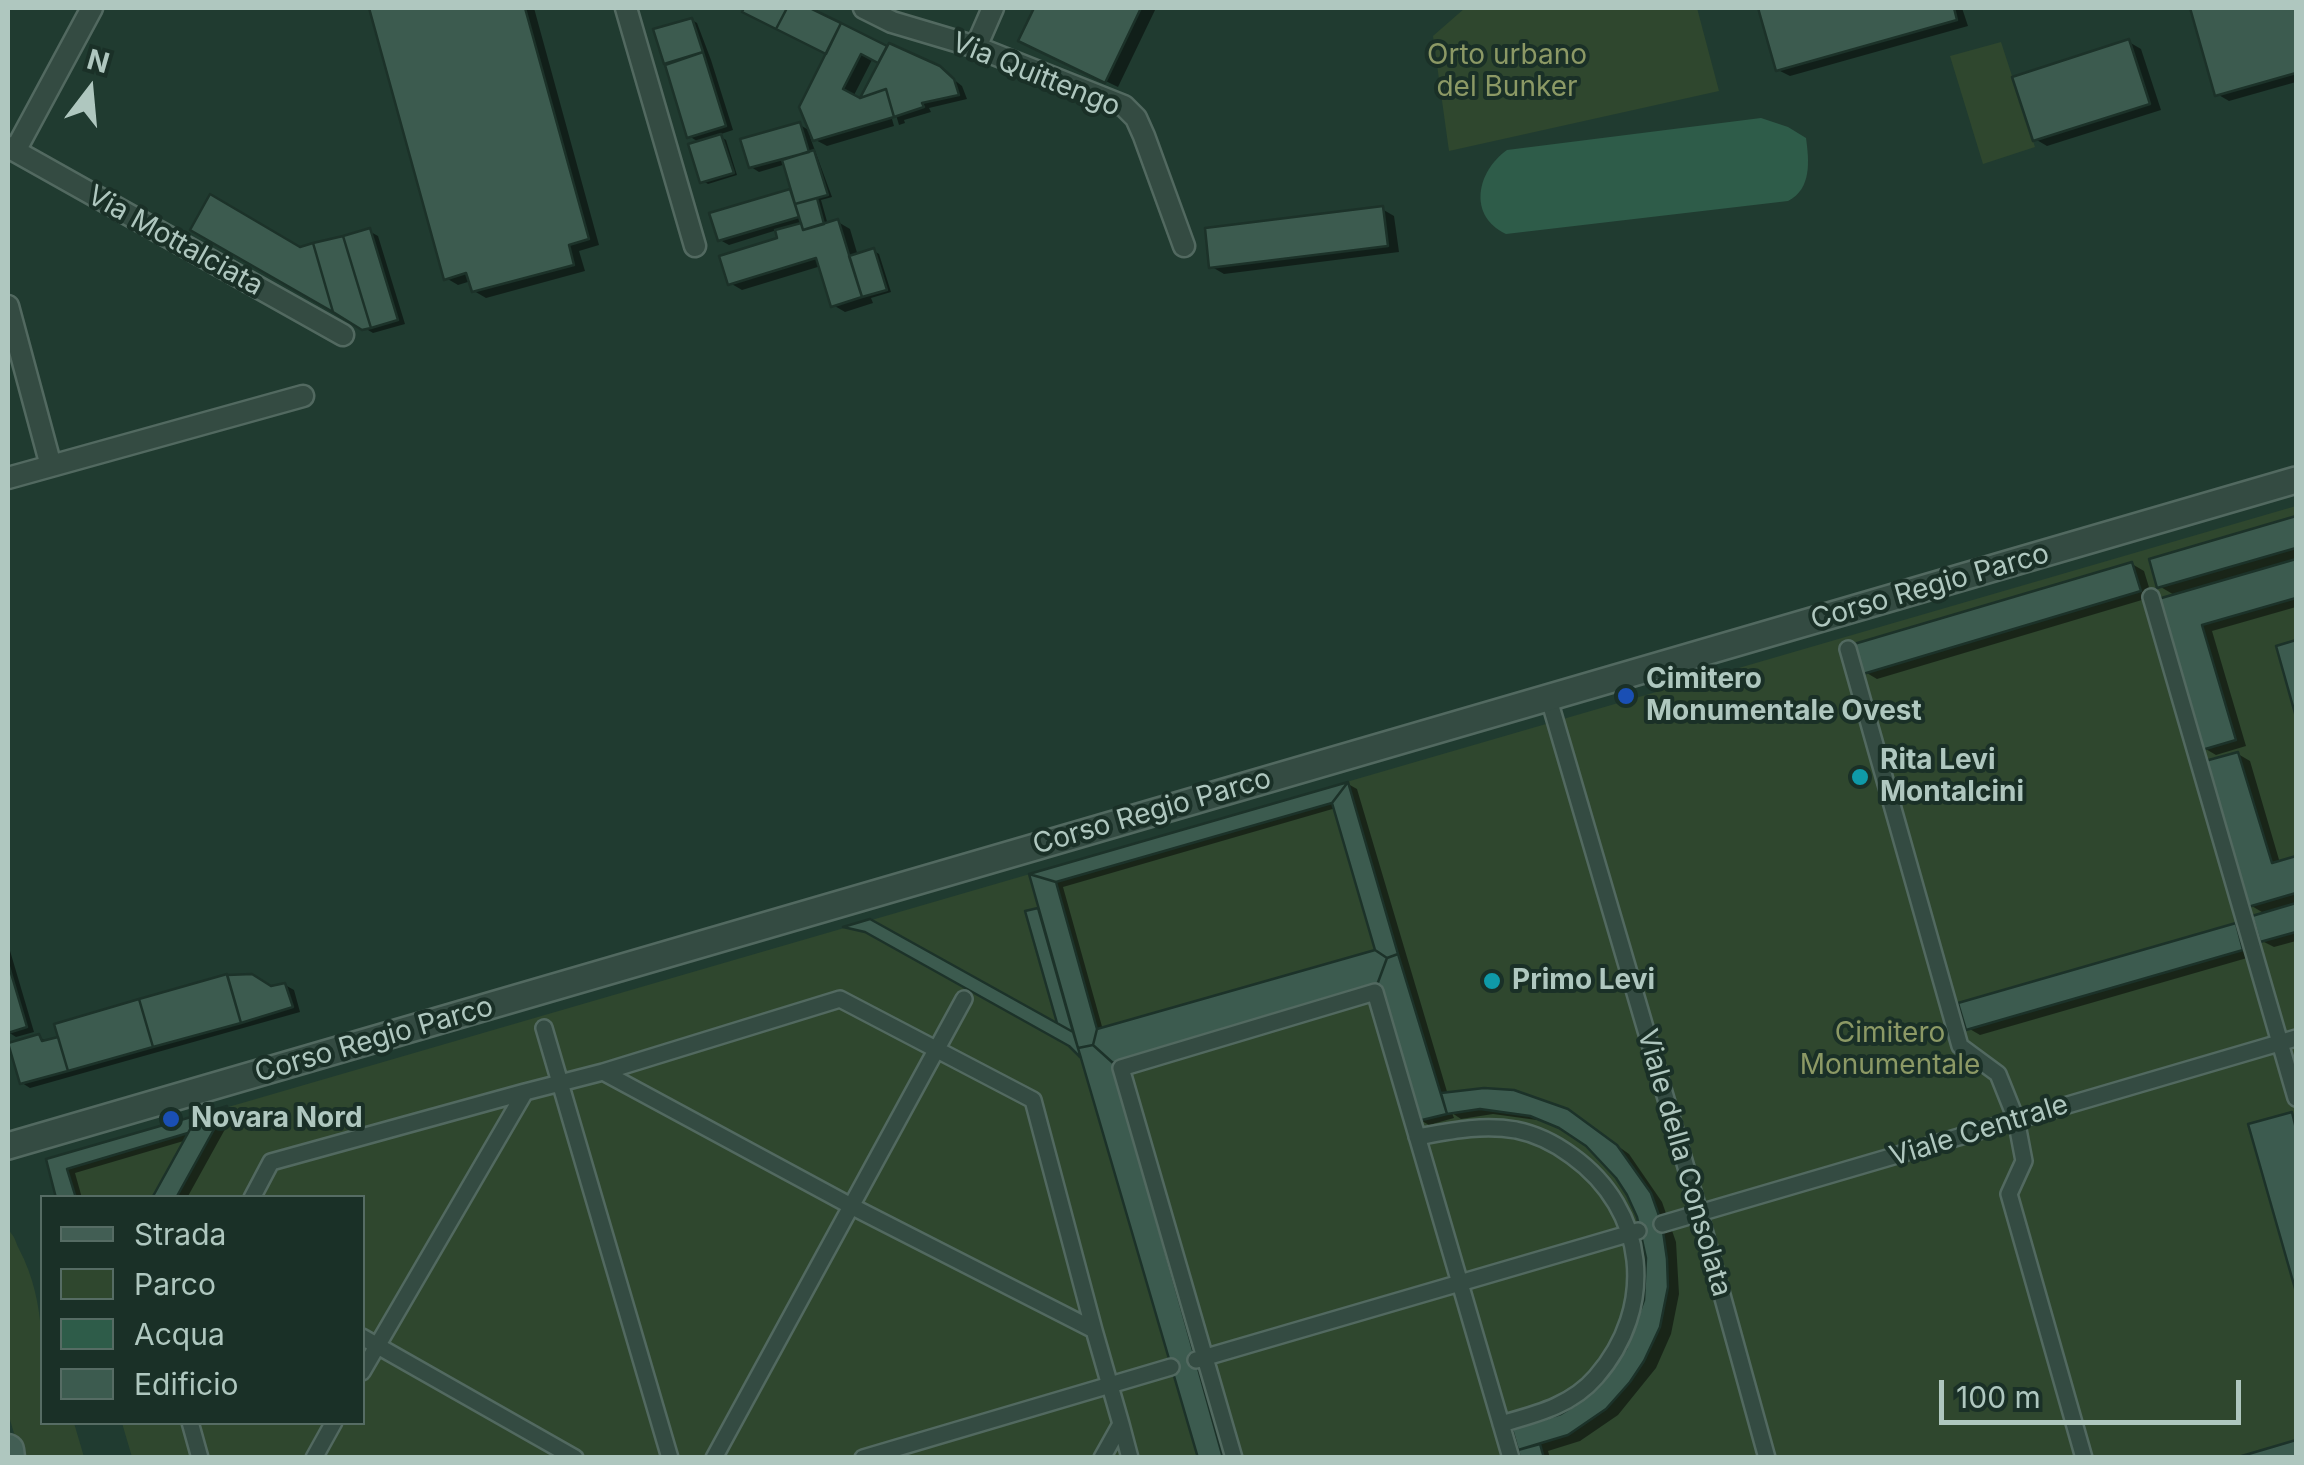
<!DOCTYPE html>
<html>
<head>
<meta charset="utf-8">
<style>
	body { margin:0 }
	#map { position:relative; width:2304px; height:1465px; overflow:hidden; background:#203b30; font-family:Inter,sans-serif }
	canvas { display:block }
	.frame { position:absolute; inset:0; border:10px solid #afc7bf; pointer-events:none }
	.legend { position:absolute; left:40px; top:1195px; width:325px; height:230px; box-sizing:border-box; background:#1a3027; border:2px solid #566c64; margin:0; padding:12px 18px; list-style:none; font-size:30px; color:#afc7bf }
	.legend li { display:flex; align-items:center; gap:20px; height:50px }
	.legend b { width:50px; border:2px solid #566c64 }
	.north { position:absolute; left:40px; top:40px; width:100px; height:100px; -webkit-text-stroke:8px #1a3027; paint-order:stroke; rotate:16deg; font-size:28px; font-weight:700; line-height:40px; text-align:center; color:#afc7bf }
	.north::after { content:''; display:block; margin:auto; width:35px; height:45px; background:#afc7bf; clip-path:polygon(50% 0,100% 100%,50% 72%,0 100%) }
	.scale { position:absolute; left:1939px; top:1380px; width:302px; height:45px; box-sizing:border-box; border:5px solid #afc7bf; border-top:0; padding-left:12px; font-size:30px; line-height:35px; white-space:nowrap; color:#afc7bf; -webkit-text-stroke:8px #1a3027; paint-order:stroke }
</style>
</head>
<body>
<div id="map">
<canvas width="2304" height="1465"></canvas>
<div class="frame"></div>
<ul class="legend">
<li><b style="height:12px;background:#425e54"></b>Strada</li>
<li><b style="height:28px;background:#2f472e"></b>Parco</li>
<li><b style="height:28px;background:#2e5c49"></b>Acqua</li>
<li><b style="height:28px;background:#3c5b4f"></b>Edificio</li>
</ul>
<div class="north">N</div>
<div class="scale">100 m</div>
</div>
<script>
const c = document.querySelector('canvas').getContext('2d');
c.lineJoin = 'round';
function fillPath(path, color) { c.fillStyle = color; c.fill(path, 'evenodd'); }
function strokePath(path, color, width, dash) { c.strokeStyle = color; c.lineWidth = width; c.lineCap = dash ? 'butt' : 'round'; c.setLineDash(dash || []); c.stroke(path); }
function label(font, color, halo, rows, align = 'center') {
  c.font = font + ' Inter,sans-serif'; c.lineWidth = 8; c.setLineDash([]); c.textBaseline = 'middle'; c.strokeStyle = halo; c.fillStyle = color; for (const [text, x, y, turn = 0] of rows) {
    c.save(); c.translate(x, y); c.rotate((+turn || 0) * Math.PI / 180); c.textAlign = isNaN(turn) ? turn : align; if (halo) c.strokeText(text, 0, 0); c.fillText(text, 0, 0); c.restore();
  }
}
fillPath(new Path2D(`
	M1465,8H1697L1719,91L1449,151L1433,36Z
	M2001,42L2035,147L1983,164L1950,56Z
	M2296,506V1457H132L122,1423L362,1422V1198L56,1197L46,1160Z
	M8,1230C15,1236 15,1241 19,1249C48,1304 42,1363 42,1422L74,1423L84,1457H21L8,1413Z`), '#2f472e');
fillPath(new Path2D(`
	M1761,118L1788,127L1806,138C1809,160 1812,189 1788,201L1506,234C1467,216 1477,171 1507,150Z`), '#2e5c49');
fillPath(new Path2D(`
	M372,8H534L599,245L579,251L585,271L486,298L474,291L471,281L458,285L446,278Z
	M747,8H805L888,49L939,68L962,86L967,99L929,108L931,112L904,120L905,123L899,125L891,98H886L894,126L827,146L810,137L832,197L821,200L828,225L838,222L850,229L858,256L874,251L879,254L891,292L871,298L873,303L845,312L833,305L821,266L742,290L730,283L780,239L777,230L729,245L720,240L712,215L793,190L786,164L759,172L751,167L800,125L812,132L829,54L745,11ZM873,58L881,63L861,101L853,97Z
	M1036,8H1156L1118,87L1021,40Z
	M1760,8H1962L1968,26L1790,76L1778,70Z
	M2192,8H2296V82L2229,101L2217,94Z
	M692,20L697,23L711,60L733,130L718,135L726,140L737,175L708,184L703,181L700,143L689,136L656,31Z
	M2129,42L2141,49L2161,110L2047,146L2035,139Z
	M1382,209L1394,216L1399,252L1224,274L1212,267Z
	M369,231L378,236L405,324L373,333L335,310Z
	M2296,519V607L2212,631L2246,746L2216,755L2204,748L2176,596L2159,586L2152,560Z
	M2132,564L2144,571L2152,597L1877,679L1865,672Z
	M2238,754L2250,761L2280,863L2296,859V941L2274,947L2262,941L2267,915L2250,905Z
	M1348,784L1357,789L1448,1095L1580,1119L1629,1154L1662,1202L1676,1242L1679,1294L1671,1334L1656,1368L1618,1415L1580,1441L1548,1451L1550,1458H1523L1515,1431L1562,1416L1607,1380L1628,1350L1646,1300V1240L1629,1194L1618,1177L1587,1144L1544,1121L1493,1114L1461,1119L1452,1113L1454,1118L1429,1125L1420,1120L1382,993L1124,1069L1232,1458H1203L1083,1056L1071,1045L876,936L850,928L870,922L1061,1028L1028,913L1041,909L1032,875ZM1336,808L1378,951L1103,1030L1063,887Z
	M2235,926L2247,933L2254,956L1980,1035L1968,1028Z
	M8,944L34,1032L16,1037L8,1032Z
	M285,985L294,990L300,1012L30,1088L22,1083L39,1037L48,1042Z
	M227,1109L234,1113L187,1198H155L187,1140L75,1173L82,1198H60L49,1161Z
	M2291,1114L2296,1117V1283L2251,1126Z`), '#0007');
const building = new Path2D(`
	M369,8H525L589,239L569,245L574,265L472,292L466,273L444,280Z
	M744,8H787L776,29L742,12Z
	M787,8H810L841,23L826,54L776,29Z
	M1034,8H1141L1105,83L1018,41Z
	M1758,8H1954L1957,20L1776,71Z
	M2190,8H2296V73L2215,96Z
	M692,18L703,52L664,64L653,29Z
	M841,23L887,46L878,63L861,54L843,89L860,98L886,89L894,117L813,141L799,107Z
	M2129,39L2150,104L2033,141L2012,77Z
	M889,43L940,66L954,79L959,95L922,103L924,107L894,117L886,89L860,98Z
	M703,52L726,126L687,138L665,65Z
	M800,122L809,152L749,168L740,139Z
	M721,134L734,173L700,183L688,144Z
	M814,150L828,195L795,204L782,160Z
	M790,189L799,217L718,241L709,213Z
	M210,194L300,247L313,243L333,312L190,230Z
	M817,198L824,224L803,230L795,204Z
	M1383,206L1388,246L1209,268L1205,228Z
	M838,219L862,297L831,307L816,258L728,285L719,256L777,238L775,230L801,223L803,230Z
	M370,228L398,320L371,328L343,236Z
	M343,236L371,328L362,330L333,312L313,243Z
	M874,248L887,290L862,297L849,256Z
	M2296,516V548L2157,588L2149,559Z
	M2296,559V598L2202,625L2236,740L2202,750L2158,599Z
	M2132,562L2141,591L1863,674L1854,644Z
	M2296,640V717L2276,646Z
	M2238,752L2272,863L2296,856V893L2248,907L2205,761Z
	M1348,782L1332,803L1056,882L1029,874Z
	M1348,782L1398,954L1387,958L1375,950L1332,803Z
	M1029,874L1056,882L1097,1029L1093,1045L1078,1048Z
	M2296,903V932L2260,942L2252,916Z
	M1038,908L1073,1032L1057,1023L1025,911Z
	M870,919L1073,1032L1081,1058L1069,1046L865,932L843,927Z
	M2236,923L2243,950L1966,1030L1958,1003Z
	M1375,950L1387,958L1377,985L1113,1063L1093,1045L1097,1029Z
	M1398,954L1447,1114L1418,1121L1377,985L1387,958Z
	M8,963L27,1027L8,1033Z
	M227,974L241,1023L153,1047L139,999Z
	M252,974L271,986L285,983L293,1007L241,1023L227,975Z
	M139,999L153,1047L68,1071L54,1024Z
	M39,1034L42,1041L58,1037L68,1071L20,1084L8,1043Z
	M1093,1045L1113,1063L1223,1458H1198L1078,1048Z
	M1484,1088L1514,1090L1568,1109L1617,1145L1651,1193L1662,1224L1667,1259L1668,1287L1660,1327L1644,1361L1630,1382L1606,1409L1568,1435L1518,1450L1512,1429L1561,1414L1574,1406L1605,1378L1626,1349L1644,1300L1646,1258L1637,1217L1627,1195L1616,1178L1586,1146L1559,1128L1530,1116L1480,1109L1447,1114L1441,1093Z
	M227,1106L176,1198H152L198,1115Z
	M2292,1112L2296,1129V1292L2248,1124Z
	M198,1115L188,1133L67,1169L76,1198H56L46,1159Z
	M2296,1440V1458H2235Z
	M1540,1444L1544,1458H1520L1518,1450Z`);
fillPath(building, '#3c5b4f');
strokePath(building, '#1c3229', 2.5);
const pedestrian = new Path2D(`
	M2151,597L2296,1098
	M1848,649L1960,1046L1998,1074L2016,1119L2024,1161L2009,1194L2084,1458
	M1548,696L1700,1215L1767,1458
	M544,1028L670,1458
	M603,1072L840,999L1033,1100L1094,1330
	M1417,1137C1450,1131 1482,1124 1516,1130C1536,1134 1556,1144 1572,1156C1647,1210 1657,1307 1596,1377C1571,1406 1536,1414 1501,1424
	M252,1198L271,1162L525,1092
	M1662,1224L2296,1038
	M362,1337L575,1458
	M1196,1360L1638,1231
	M362,1372L525,1092L603,1072L851,1206L1094,1330L1121,1424L1102,1458
	M190,1422L200,1458
	M1121,1424L1130,1458
	M314,1458L334,1422
	M714,1458L964,999
	M863,1458L1171,1367
	M1234,1458L1121,1068L1375,992L1511,1458`);
const minor = new Path2D(`
	M626,8L695,246
	M864,8L892,22L976,47L1124,106L1136,118L1144,136L1184,246
	M976,47L993,8
	M8,147L343,335
	M15,151L92,8
	M8,306L51,466
	M8,478L303,396`);
const tertiary = new Path2D(`
	M8,1146L2296,480`);
const secondary = new Path2D(`
	M8,1450L9,1458`);
strokePath(pedestrian, '#526960', 20);
strokePath(minor, '#526960', 25);
strokePath(tertiary, '#526960', 30);
strokePath(secondary, '#526960', 35);
strokePath(pedestrian, '#344b42', 15);
strokePath(minor, '#344b42', 20);
strokePath(tertiary, '#344b42', 25);
strokePath(secondary, '#425e54', 30);
for (const [x, y, r, color] of [
	[1626,696,10,"#1a4fb4"],
	[1860,777,10,"#0f9aa8"],
	[1492,981,10,"#0f9aa8"],
	[171,1119,10,"#1a4fb4"]
]) { const dot = new Path2D(); dot.arc(x, y, r, 0, 2 * Math.PI); c.fillStyle = color; c.fill(dot); strokePath(dot, '#1a3027', 4); }
label('28px', '#8c9965', '#1a3027', [
	["Orto urbano",1507,56],
	["del Bunker",1507,88],
	["Cimitero",1890,1034],
	["Monumentale",1890,1066]
]);
label('28px', '#afc7bf', '#1a3027', [
	["Via Quittengo",1036,75,22],
	["Via Mottalciata",175,241,29],
	["Corso Regio Parco",1930,587,-16],
	["Corso Regio Parco",1152,812,-16],
	["Corso Regio Parco",374,1040,-16],
	["Viale Centrale",1979,1131,-17],
	["Viale della Consolata",1684,1163,74]
]);
label('bold 28px', '#afc7bf', '#1a3027', [
	["Cimitero",1646,680],
	["Monumentale Ovest",1646,712],
	["Rita Levi",1880,761],
	["Montalcini",1880,793],
	["Primo Levi",1512,981],
	["Novara Nord",191,1119]
], 'left');
</script>
</body>
</html>
